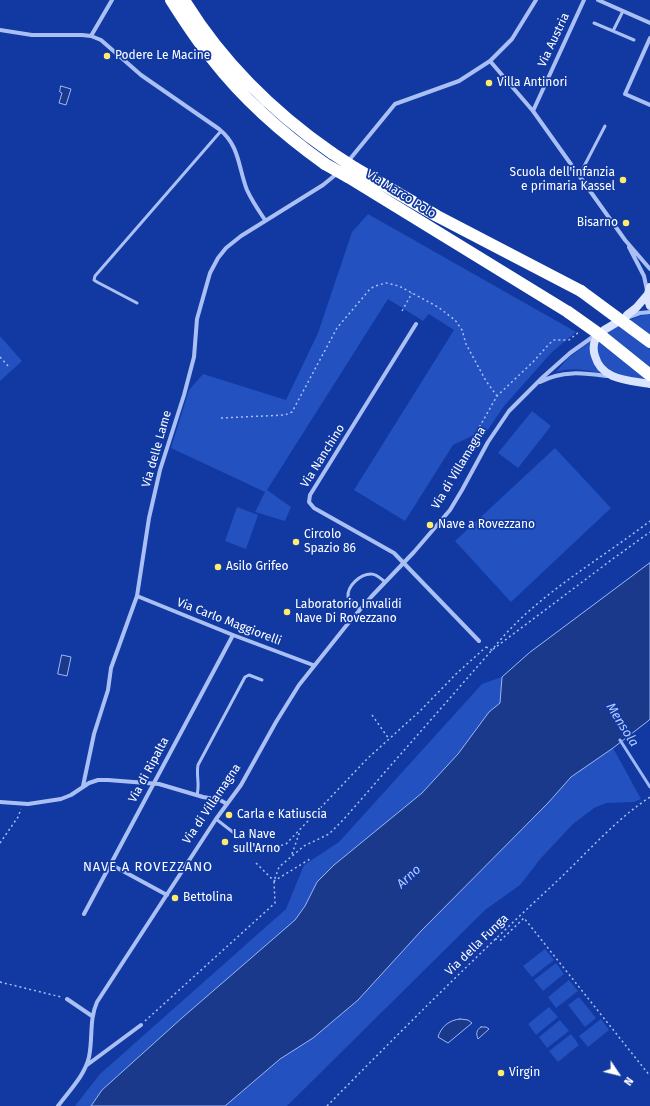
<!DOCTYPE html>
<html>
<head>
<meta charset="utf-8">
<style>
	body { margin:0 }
	#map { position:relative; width:650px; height:1106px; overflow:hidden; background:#1139a1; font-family:"Fira Sans",sans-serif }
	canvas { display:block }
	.north { position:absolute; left:598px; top:1054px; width:40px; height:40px; -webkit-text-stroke:3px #1139a1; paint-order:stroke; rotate:125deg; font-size:11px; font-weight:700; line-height:16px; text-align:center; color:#fff }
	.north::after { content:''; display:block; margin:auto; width:14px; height:18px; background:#fff; clip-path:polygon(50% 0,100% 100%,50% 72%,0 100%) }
</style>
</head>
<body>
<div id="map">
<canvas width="650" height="1106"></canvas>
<div class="north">N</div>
</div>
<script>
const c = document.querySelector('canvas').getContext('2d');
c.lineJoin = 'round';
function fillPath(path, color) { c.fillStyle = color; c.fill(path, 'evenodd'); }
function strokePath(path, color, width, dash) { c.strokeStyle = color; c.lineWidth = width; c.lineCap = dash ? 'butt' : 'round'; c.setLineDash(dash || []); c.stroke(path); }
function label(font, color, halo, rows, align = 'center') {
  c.font = font + ' "Fira Sans",sans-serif'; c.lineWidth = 3.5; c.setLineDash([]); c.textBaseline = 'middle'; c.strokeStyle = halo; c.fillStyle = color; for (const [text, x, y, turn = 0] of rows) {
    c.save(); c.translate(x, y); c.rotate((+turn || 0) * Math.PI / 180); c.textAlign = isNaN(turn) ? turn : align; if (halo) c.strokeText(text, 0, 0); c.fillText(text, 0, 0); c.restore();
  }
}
fillPath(new Path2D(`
	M368,214L576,332L552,352L504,406L481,440L474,435L453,445L405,521L354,490L454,330L429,314L423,321L388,299L267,490L291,507L285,521L255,512L265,492L171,448L189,390L203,374L286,400L318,333L352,232Z
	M648,314L650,315V381C638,378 622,378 611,372C602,366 593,353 597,342C601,333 638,315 648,314Z
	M0,336L22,361L0,381Z
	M591,341C592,354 592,363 601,373C585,370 572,367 556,372L568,358Z
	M532,411L551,426L518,468L498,453Z
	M555,448L611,508L511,602L455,541Z
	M237,507L258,515L246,549L225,541Z
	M502,677L500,703L489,712L458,754L422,793L334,865L317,882L305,906L295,920L181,1019L102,1090L91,1106H75L100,1074L286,909L304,865L339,842L482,684Z
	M613,748L641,799L634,802L606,803L594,808L573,824L541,858L520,885L485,910L287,1106H225L280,1059L313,1038L358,1000L421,931L548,803L571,777Z
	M545,949L554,960L532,977L523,966Z
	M556,963L564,974L543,991L534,980Z
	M569,980L578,991L556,1008L548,997Z
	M579,997L596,1018L585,1027L568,1005Z
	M549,1007L558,1017L536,1035L528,1024Z
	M601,1019L609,1030L588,1047L579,1036Z
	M560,1020L569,1031L547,1048L539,1037Z
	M571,1034L579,1045L558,1062L549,1051Z`), '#2351c0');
const water = new Path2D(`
	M61,86L71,89L66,105L59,103L62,93L60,92Z
	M650,563V719L648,721L613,748L571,777L548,803L421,931L358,1000L313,1038L280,1059L225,1106H91L102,1090L183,1017L295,920L305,906L317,882L334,865L422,793L458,754L489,712L500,703L502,677L529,653Z
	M62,655L71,657L67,676L58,674Z
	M460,1019L468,1020L472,1023L448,1043L438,1037C441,1027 449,1020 460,1019Z
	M481,1027H486L489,1029L478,1039C476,1034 476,1030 481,1027Z`);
fillPath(water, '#1b398a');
strokePath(water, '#9cb8f8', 1);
strokePath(new Path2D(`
	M620,740L650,787`), '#9cb8f8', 3);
strokePath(new Path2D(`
	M402,311L412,293
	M0,357L10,368
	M221,418L285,415L292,412L337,328L370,289L375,286L386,283L399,286L438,307L455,320L462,330L466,344L486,381L497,396
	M472,440L497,396L533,362L549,344L554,340H569L579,332
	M486,647L492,650C533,597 597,562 650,521
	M372,715L389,739
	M0,843L18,817L21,809
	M277,844L279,846L286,844L368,758L420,711L456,674L486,647
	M292,854L300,831
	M256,863L274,881L310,859
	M495,939L501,940L524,918L650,1076
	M0,982L61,997
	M145,1021L275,903L274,881L279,867L304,846L329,834L343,820L492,650L614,558L650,532
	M327,1106C402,1030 477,955 555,883C586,854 615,820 650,797`), '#aac0f5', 1.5, [2, 3]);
strokePath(new Path2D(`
	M623,11L613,31L634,40
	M594,23L613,31
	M579,176L605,126
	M137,303L97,282L94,280L95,276L221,131
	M360,610L348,597C347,586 360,574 371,574C377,574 381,579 385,582
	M197,795C200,784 196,776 198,765L245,677L249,675L262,680
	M216,819L234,833`), '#aac0f5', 3);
strokePath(new Path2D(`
	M598,0L650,23
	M0,30L32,35H82L91,36L101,40L141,75L219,129C240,146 238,167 247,190C252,201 259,211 265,220
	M91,36L112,0
	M650,38L625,94L650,105
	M490,61L533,111L625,240L650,269
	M533,111L584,0
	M350,159L395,104L459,81L490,61L512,39L536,0
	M629,247L644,276L647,290
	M629,317L640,313L650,312
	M416,324L310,495L309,502L314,508L394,553L479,641
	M540,382C562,370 584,373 607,376
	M137,596L233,635L313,665
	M83,786L94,734L108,690L111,668L137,596L149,518L160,470L184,395L194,357L197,319L210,273L218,258L226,248L241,236L323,185L334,176
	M0,802L28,804L61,799L71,795L89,783L98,780H108L159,784L203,797L220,800L227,804
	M110,864L167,895
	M84,914L233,635
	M67,999L92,1016
	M87,1065L141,1025
	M58,1106C69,1091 85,1075 89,1057C93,1038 89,1020 97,1002L216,819L241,785L276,722L299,685L346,626L371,597L414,552L450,510L462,490L488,442L509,411L543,377L570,353L594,336`), '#aac0f5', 4);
strokePath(new Path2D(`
	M650,287L647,297L650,306
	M627,315L636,308L648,294
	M604,330L616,323
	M596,338C593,344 593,350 595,356C602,381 629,380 650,384`), '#dae4fe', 8);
strokePath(new Path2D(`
	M171,0C184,20 197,41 213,60C245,101 283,134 325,164
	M184,0C222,62 273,112 332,153
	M355,168L437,216L581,291
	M348,177L568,312`), '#fff', 12);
strokePath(new Path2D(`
	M332,153L355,168
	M325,164L348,177
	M581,291L650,342
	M568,312L599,334L650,375`), '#fff', 12);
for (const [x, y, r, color] of [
	[107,56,4,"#ffec6e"],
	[489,83,4,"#ffec6e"],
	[623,180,4,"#ffec6e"],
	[626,223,4,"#ffec6e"],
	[430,525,4,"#ffec6e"],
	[296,542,4,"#ffec6e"],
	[218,567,4,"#ffec6e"],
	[287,612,4,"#ffec6e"],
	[229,815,4,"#ffec6e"],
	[225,842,4,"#ffec6e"],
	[175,898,4,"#ffec6e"],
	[501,1073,4,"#ffec6e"]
]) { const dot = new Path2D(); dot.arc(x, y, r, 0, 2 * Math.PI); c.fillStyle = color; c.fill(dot); strokePath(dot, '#1139a1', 1.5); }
label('12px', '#fff', '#1139a1', [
	["Via Austria",554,40,-65],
	["Via Marco Polo",401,194,32],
	["Via delle Lame",157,449,-74],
	["Via Nanchino",323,456,-58],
	["Via di Villamagna",459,468,-59],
	["Via Carlo Maggiorelli",229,622,21],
	["Via di Ripalta",149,770,-62],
	["Via di Villamagna",212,804,-56],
	["Via della Funga",477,945,-44]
]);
label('12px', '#fff', '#1139a1', [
	["Podere Le Macine",115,56],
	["Villa Antinori",497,83],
	["Scuola dell'infanzia",615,173,"right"],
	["e primaria Kassel",615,187,"right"],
	["Bisarno",618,223,"right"],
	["Nave a Rovezzano",438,525],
	["Circolo",304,535],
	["Spazio 86",304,549],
	["Asilo Grifeo",226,567],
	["Laboratorio Invalidi",295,605],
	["Nave Di Rovezzano",295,619],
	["Carla e Katiuscia",237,815],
	["La Nave",233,835],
	["sull'Arno",233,849],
	["Bettolina",183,898],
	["Virgin",509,1073]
], 'left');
label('italic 13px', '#b7cbfb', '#1139a1', [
	["Mensola",622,725,58],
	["Arno",409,877,-43]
]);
c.letterSpacing = '1px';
label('13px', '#fff', '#1139a1', [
	["NAVE A ROVEZZANO",148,867]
]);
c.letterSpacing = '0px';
</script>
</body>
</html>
